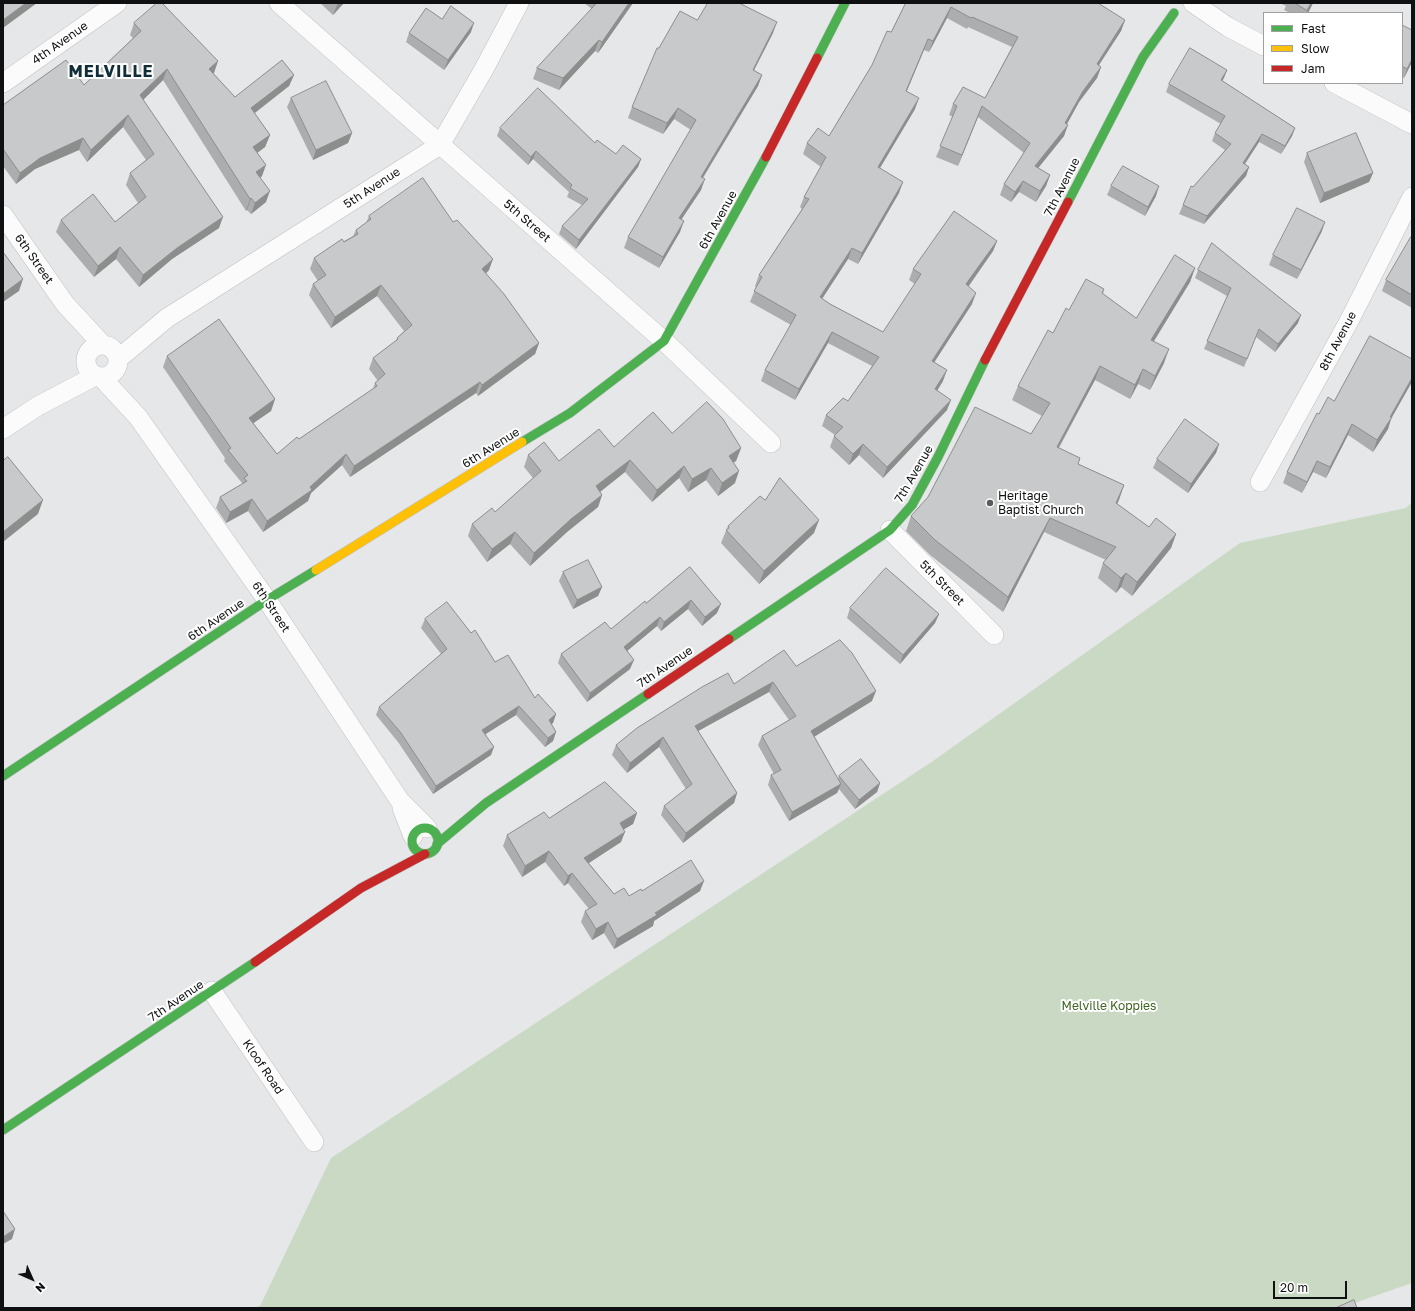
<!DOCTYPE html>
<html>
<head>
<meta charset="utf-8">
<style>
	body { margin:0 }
	#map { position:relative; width:1415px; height:1311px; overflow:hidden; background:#e6e7e8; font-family:"Golos Text",sans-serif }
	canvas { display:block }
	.frame { position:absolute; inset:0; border:4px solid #0f1011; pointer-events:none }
	.legend { position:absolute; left:1263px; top:12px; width:140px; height:72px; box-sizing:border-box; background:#fff; border:1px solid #9f9fa0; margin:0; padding:5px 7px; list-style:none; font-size:12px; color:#0f1011 }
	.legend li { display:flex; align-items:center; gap:8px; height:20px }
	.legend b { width:20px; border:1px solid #9f9fa0 }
	.north { position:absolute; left:12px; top:1259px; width:40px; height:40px; -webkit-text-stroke:3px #fff; paint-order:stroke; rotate:135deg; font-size:11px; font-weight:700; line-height:16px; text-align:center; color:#0f1011 }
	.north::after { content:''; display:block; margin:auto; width:14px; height:18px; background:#0f1011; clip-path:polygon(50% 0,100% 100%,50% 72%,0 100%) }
	.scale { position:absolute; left:1273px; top:1281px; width:74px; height:18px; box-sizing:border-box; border:2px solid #0f1011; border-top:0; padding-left:5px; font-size:12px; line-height:14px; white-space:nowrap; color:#0f1011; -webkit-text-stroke:3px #fff; paint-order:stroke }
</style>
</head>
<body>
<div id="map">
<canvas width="1415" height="1311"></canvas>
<div class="frame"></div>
<ul class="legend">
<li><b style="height:5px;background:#4caf50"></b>Fast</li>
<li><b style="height:5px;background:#ffc107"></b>Slow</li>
<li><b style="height:5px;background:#c62828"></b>Jam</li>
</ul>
<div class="north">N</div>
<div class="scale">20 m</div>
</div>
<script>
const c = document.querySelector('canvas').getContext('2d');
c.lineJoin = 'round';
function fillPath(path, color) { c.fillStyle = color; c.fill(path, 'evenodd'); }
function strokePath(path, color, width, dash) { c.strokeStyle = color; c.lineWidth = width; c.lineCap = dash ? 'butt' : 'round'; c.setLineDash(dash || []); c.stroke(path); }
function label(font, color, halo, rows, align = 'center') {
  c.font = font + ' "Golos Text",sans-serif'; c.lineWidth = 4; c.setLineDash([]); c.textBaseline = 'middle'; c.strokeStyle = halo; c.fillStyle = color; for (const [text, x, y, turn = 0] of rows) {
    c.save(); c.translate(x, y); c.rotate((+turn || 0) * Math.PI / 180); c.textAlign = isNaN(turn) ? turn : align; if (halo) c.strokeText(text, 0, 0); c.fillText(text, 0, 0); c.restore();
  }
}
fillPath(new Path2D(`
	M1412,502V1283L1340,1308H251L260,1306L331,1158L933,761L1240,543L1406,508Z`), '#cad9c3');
const street = new Path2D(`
	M279,3L664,341L771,443
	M1193,3L1228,27L1264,46
	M3,83L117,3
	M1334,83L1412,124
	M3,215L65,304L102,344
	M86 361a16 16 0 1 1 32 0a16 16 0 1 1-32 0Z
	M118,359L167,318L440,145L484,69L519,3
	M101,377L138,417L267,600L400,801L427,828
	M3,429L38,406L95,376
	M1260,482L1348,323L1412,197
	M890,530L994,635
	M402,808L413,836
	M212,991L314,1142`);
const fast = new Path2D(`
	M817,58L845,3
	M1068,202L1143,57L1174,13
	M522,442L570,413L664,341L766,157
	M729,639L890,530L912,505L938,457L985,360
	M3,776L267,600L316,570
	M412 841a13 13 0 1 1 26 0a13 13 0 1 1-26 0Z
	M437,844L486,803L648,694
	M3,1130L255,962`);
const slow = new Path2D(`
	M316,570L522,442`);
const jam = new Path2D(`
	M766,157L817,58
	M985,360L1068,202
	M648,694L729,639
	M255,962L361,888L425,854`);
strokePath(street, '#bebfc0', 20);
strokePath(fast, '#bebfc0', 10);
strokePath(slow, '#bebfc0', 10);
strokePath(jam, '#bebfc0', 10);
strokePath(street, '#fbfbfc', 19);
strokePath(fast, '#4caf50', 9);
strokePath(slow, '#ffc107', 9);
strokePath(jam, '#c62828', 9);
fillPath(new Path2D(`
	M320,3H344L333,15Z
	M584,3H633L598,53L595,51L559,90L533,79L537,68L592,9Z
	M906,3L1125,20L1121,31L1099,65L1101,67L1097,78L1079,102L1067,124L1064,136L1038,168L1050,175L1046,186L1036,202L1019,192L1011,202L1000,195L1004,184L1024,153L978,117L958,166L936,157L953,117L949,115L953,104L985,98L1012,47L968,27L967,29L947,18L929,52L924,50L907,91L915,109L880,168L899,193L858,264L848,259L822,299L830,304L883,332L915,284L909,280L913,269L997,241L993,251L969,286L972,304L934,362L943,381L937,391L947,410L883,478L859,455L849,465L830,447L834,436L835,435L822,426L826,415L848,401L872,366L828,343L795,400L761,381L765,370L791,325L750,302L756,287L755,286L759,275L802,209L800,207L804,197L821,167L803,154L807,143L829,136L872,65L891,32Z
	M1280,3H1313L1308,13H1290L1284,10L1286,6Z
	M697,20L773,33L754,70L762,75L758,86L703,178L701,190L681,220L680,232L659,268L624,248L628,237L691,130L674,119L663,134L628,118L632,107L659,48Z
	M134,23L218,61L213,73L235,97L294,75L289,86L254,113L270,135L265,147L257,153L262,176L260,178L266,202L251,214L247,210L246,211L163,80L143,100L219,228L172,259L139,287L116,259L94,277L56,232L61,220L115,222L138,203L126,185L130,173L146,160L123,127L87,162L79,150L35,169L16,184L3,166V105L84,85L133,38L130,35Z
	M1402,25L1412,62L1404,78L1402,77Z
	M471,32L444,70L406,42L409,33Z
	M1227,70L1222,81L1295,128L1292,136L1281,154L1259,142L1245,164L1249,167L1246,176L1204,224L1179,214L1183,205L1193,187L1225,150L1212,141L1215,133L1221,124L1166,92L1169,84Z
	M291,98L352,133L348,143L313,160L287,107Z
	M500,128L595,143L616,154L641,159L638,167L576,249L559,234L562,226L582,205L567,197L569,192L533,159L528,165L497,136Z
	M1307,153L1373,173L1369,182L1320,203L1304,162Z
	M1111,186L1156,196L1145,216L1107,195Z
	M369,216L453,222L489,270L486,274L539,343L535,354L478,396L476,393L350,477L342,465L311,493L308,501L263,532L248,511L226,523L216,508L220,497L242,484V483L224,461L225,458L163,367L167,356L275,399L271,411L253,423L277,454L373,389L375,383L378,381L369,369L373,358L396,341L397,338L404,331L377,296L331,328L309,295L313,284L318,281L310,269L314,258L353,236L356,230L366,223Z
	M1322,231L1297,279L1269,265L1273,255Z
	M1412,238V308L1382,291L1386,280Z
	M1195,268L1190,282L1154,341L1164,363L1150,390L1138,384L1130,399L1095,380L1059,448L1080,458L1078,464L1124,485L1117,504L1149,527L1176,534L1171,548L1132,596L1121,587L1116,593L1098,578L1103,563L1106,560L1044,532L1003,612L930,555L906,531L911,516L1031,434L1042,416L1012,400L1018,386L1053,333L1069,310L1104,289L1103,294L1136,318Z
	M1198,270L1298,323L1275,352L1256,337L1244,367L1204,349L1227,296L1195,278Z
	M1334,401L1391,419L1388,429L1373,452L1348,435L1326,478L1313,472L1302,493L1283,483L1287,472L1319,414Z
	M672,433L741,448L736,461L733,463L735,483L718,496L706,480L688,492L679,478L652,502L625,472L600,492L602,495L598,507L567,532L530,566L510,544L487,562L468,536L472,524L495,512L533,478L524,467L528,455L559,461L614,447Z
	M1219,444L1216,453L1188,493L1153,468L1157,459Z
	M728,526L814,533L759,584L721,543Z
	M690,567L717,613L702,626L688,609L661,631L657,626L627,651L630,669L587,702L558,663L561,654L611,629L646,603Z
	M563,572L602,587L598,596L573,609L559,581Z
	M850,608L939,614L935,623L900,664L847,618Z
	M425,619L471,633L495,662L535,698L556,714L553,723L551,724L556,732L553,741L545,747L516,715L486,734L491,755L433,794L398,742L376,715L379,707L441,654L421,628Z
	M796,666L872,701L814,737L838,779L839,776L880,783L877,792L855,809L839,789L837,793L789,821L768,785L771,775L774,774L758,745L762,736L789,720L769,692L698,731L737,793L734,803L683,843L661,815L664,806L686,789L659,747L627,773L612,755L616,745L734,684Z
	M637,813L633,824L624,829L621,842L589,863L614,894L629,896L642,891H700L654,921L653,926L614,949L604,933L592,940L581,922L585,911L589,909L568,883L564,886L545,862L522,877L503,846L507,835L549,818Z`), '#acadae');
fillPath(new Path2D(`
	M26,3H37L3,28V20Z
	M338,3H344L333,15Z
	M629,3H633L598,53L602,42Z
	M1311,3H1313L1308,13H1306Z
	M951,7L947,18L929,52L933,41Z
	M1125,20L1121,31L1093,74L1097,64Z
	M777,22L773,33L749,80L753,70Z
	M474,23L471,32L444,70L448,60Z
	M928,39L924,50L902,102L906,91Z
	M599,40L595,51L559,90L563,78Z
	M1412,59V62L1404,78L1407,69Z
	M218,61L214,73L205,81L209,69Z
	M1101,67L1097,78L1079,102L1063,131L1068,125L1064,136L1031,177L1035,166L1065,123L1083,91Z
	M167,69L163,80L136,107L140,95Z
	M1227,70L1224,78L1218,88L1221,80Z
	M294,75L289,86L246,120L251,108Z
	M762,75L758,86L697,187L701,177Z
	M919,98L915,109L874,178L878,167Z
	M982,106L978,117L958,166L962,155Z
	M678,108L674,119L663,134L667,123Z
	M128,115L123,127L87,162L91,150Z
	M1295,128L1292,136L1281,154L1285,146Z
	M352,133L348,143L313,160L316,150Z
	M1262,134L1259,142L1240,171L1243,163Z
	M270,135L265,147L249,159L253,147Z
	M83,138L79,150L35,169L16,184L20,173L40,158Z
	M536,151L533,159L528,165L531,157Z
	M641,159L638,167L576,249L579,240Z
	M266,165L262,176L252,184L256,172Z
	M1249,167L1246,176L1204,224L1207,216Z
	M1373,173L1369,182L1320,203L1324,193Z
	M1050,175L1046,186L1036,202L1040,191Z
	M705,179L701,190L675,229L679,218Z
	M1023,181L1019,192L1011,202L1015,192Z
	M903,182L899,193L858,264L862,253Z
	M1159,186L1156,196L1145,216L1148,207Z
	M270,191L266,202L251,214L255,203Z
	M251,198L247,210L246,211L250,199Z
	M223,217L219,228L172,259L139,287L143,275L177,248Z
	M684,221L680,232L659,268L663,257Z
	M1325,222L1322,231L1297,279L1301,270Z
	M997,241L993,251L962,295L966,284Z
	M120,247L116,259L94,277L98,266Z
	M852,248L848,259L816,308L820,297Z
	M493,259L489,270L478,280L482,269Z
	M1195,268L1190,282L1146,354L1151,340Z
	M23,279L19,291L3,302V296L4,293Z
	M381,285L377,296L331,328L335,317Z
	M976,293L972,304L928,372L932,361Z
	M1301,315L1298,323L1275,352L1278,344Z
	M832,332L828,343L795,400L799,389Z
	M539,343L535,354L478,396L482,385Z
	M1169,349L1164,363L1150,390L1155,376Z
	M1100,366L1095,380L1051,461L1057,447Z
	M1143,369L1138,384L1130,399L1135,385Z
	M947,370L943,381L931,400L935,389Z
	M1412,378V382L1391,419L1388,429L1373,452L1377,440Z
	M480,382L476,393L350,477L354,466Z
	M275,399L271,411L245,429L249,418Z
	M951,400L947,410L883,478L887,467Z
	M1352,424L1348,435L1326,478L1330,467Z
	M863,444L859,455L849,465L853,454Z
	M1219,444L1216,453L1188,493L1191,484Z
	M741,448L736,461L724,468L729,456Z
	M346,454L342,465L311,493L308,501L263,532L267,521L310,487Z
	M630,460L625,472L591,499L596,486Z
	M1317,461L1313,472L1302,493L1307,482Z
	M684,466L679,478L652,502L657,490Z
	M711,468L706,480L688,492L692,479Z
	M739,471L735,483L718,496L722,483Z
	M1124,485L1119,500L1111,517L1116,503Z
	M602,495L598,507L567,532L530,566L534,553L571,519Z
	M252,499L248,511L226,523L230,512Z
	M43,500L38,514L3,542V532Z
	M1050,518L1044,532L1003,612L1008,597Z
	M819,520L814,533L759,584L764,571Z
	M515,532L510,544L487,562L492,549Z
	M1176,534L1171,548L1132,596L1137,582Z
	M1126,573L1121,587L1116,593L1121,578Z
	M602,587L598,596L573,609L577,600Z
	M691,600L688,609L661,631L664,622Z
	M721,604L717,613L702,626L705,617Z
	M939,614L935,623L900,664L903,655Z
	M660,617L657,626L621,656L624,647Z
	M634,660L630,669L587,702L590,693Z
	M773,682L769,692L691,735L695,726Z
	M876,691L872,701L807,741L811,731Z
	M519,706L516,715L479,738L482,730Z
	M556,714L553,723L546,729L549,720Z
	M556,732L553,741L545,747L548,738Z
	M663,737L659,747L627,773L630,763Z
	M494,747L491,755L433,794L436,786Z
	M880,783L877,792L855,809L859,800Z
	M841,784L837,793L789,821L792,812Z
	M737,793L734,803L683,843L686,833Z
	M637,813L633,824L616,834L620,823Z
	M625,832L621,842L581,868L584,858Z
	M549,851L545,862L522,877L525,866Z
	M572,873L568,883L564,886L568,876Z
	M704,881L700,891L654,921L653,926L614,949L617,939L655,913Z
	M608,922L604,933L592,940L596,929Z
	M15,1229L12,1239L3,1244V1237Z`), '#8c8d8d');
const building = new Path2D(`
	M3,3H26L3,20Z
	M157,3H162L218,61L209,69L235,97L282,60L294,75L251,108L270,135L253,147L266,165L256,172L270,191L255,203L251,198L250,199L167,69L140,95L223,217L177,248L143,275L120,247L98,266L61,220L93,194L115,222L146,197L130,173L154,154L128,115L91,150L83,138L40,158L20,173L3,149V105L66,60L84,85L141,31L134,23Z
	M597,3H629L602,42L599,40L563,78L537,68Z
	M708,3H739L777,22L753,70L762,75L701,177L705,179L679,218L684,221L663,257L628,237L696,120L678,108L667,123L632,107L657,48H659L680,11L697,20Z
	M906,3H1098L1125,20L1097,64L1101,67L1083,91L1065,123L1068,125L1035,166L1050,175L1040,191L1023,181L1015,192L1004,184L1030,143L982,106L962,155L940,146L957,106L953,104L963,87L985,98L1018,37L972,17L971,18L951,7L933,41L928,39L906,91L919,98L878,167L903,182L862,253L852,248L820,297L830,304L883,332L921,274L913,269L954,211L997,241L966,284L976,293L932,361L947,370L935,389L951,400L887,467L863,444L853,454L834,436L843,427L826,415L843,398L848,401L879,357L832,332L799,389L765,370L796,315L754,291L762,277L759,275L809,199L804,197L826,157L807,143L818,128L829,136L872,65L887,31L891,32Z
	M1295,3H1311L1307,10Z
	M451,6L474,23L448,60L409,33L426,8L442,19Z
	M1402,25L1412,30V59L1407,69L1402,66Z
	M1190,48L1227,70L1221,80L1295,128L1285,146L1262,134L1243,163L1249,167L1207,216L1183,205L1191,186L1193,187L1231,144L1215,133L1225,116L1169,84Z
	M326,81L352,133L316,150L291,98Z
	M538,88L595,143L597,140L616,154L623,145L641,159L579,240L562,226L588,199L570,188L572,185L536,151L531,157L500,128Z
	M1356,133L1373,173L1324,193L1307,153Z
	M1123,166L1159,186L1148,207L1111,186Z
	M423,178L453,222L457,220L493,259L482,269L504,294L539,343L482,385L480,382L354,466L346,454L310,487L312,490L267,521L252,499L230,512L220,497L247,481L244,478L248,475L228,450L231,448L167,356L219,319L275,399L249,418L277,454L297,437L299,439L377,386L375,383L385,374L373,358L398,339L397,338L412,325L381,285L335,317L313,284L326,275L314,258L342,239L344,242L358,234L356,230L371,219L369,216Z
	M1297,208L1325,222L1301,270L1273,255Z
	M1411,237L1412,238V295L1386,280Z
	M1212,243L1301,315L1278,344L1259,329L1247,359L1207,341L1231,288L1198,270Z
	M3,252L23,279L4,293L3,292Z
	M1175,255L1195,268L1151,340L1169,349L1155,376L1143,369L1135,385L1100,366L1057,447L1080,458L1078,464L1124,485L1116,503L1149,527L1156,518L1176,534L1137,582L1126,573L1121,578L1103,563L1116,547L1050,518L1008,597L935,540L911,516L928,497L975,407L1031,434L1050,403L1018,386L1048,330L1053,333L1066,308L1069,310L1086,279L1104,289L1102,293L1136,318Z
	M1370,336L1412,359V378L1390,417H1392L1377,440L1352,424L1330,467L1317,461L1307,482L1287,472L1317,413L1319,414L1328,397L1334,401Z
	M707,402L723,419L741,448L729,456L739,471L722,483L711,468L692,479L684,466L657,490L630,460L596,486L602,495L571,519L534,553L515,532L492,549L472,524L492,508L495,512L541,471L528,455L544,442L559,461L599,429L614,447L653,412L672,433Z
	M1185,419L1219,444L1191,484L1157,459Z
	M8,457L43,500L3,532V461Z
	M780,478L819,520L764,571L726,530L729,528L728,526L760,496L765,500Z
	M588,560L602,587L577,600L563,572Z
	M690,567L721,604L705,617L691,600L664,622L660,617L624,647L634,660L590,693L561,654L605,622L611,629L645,601L646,603Z
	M886,568L939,614L903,655L850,608Z
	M447,602L471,633L475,630L495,662L508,655L535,698L538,694L556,714L549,720L556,732L548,738L519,706L482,730L494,747L436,786L401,733L379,707L447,649L425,619Z
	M840,640L852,653L876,691L811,731L841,784L792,812L771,775L781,770L762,736L796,716L773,682L695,726L737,793L686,833L664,806L692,784L663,737L630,763L616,745L637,728L702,687L728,673L734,684L784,650L796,666Z
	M861,759L880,783L859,800L839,776Z
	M605,782L637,813L620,823L625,832L584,858L614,894L624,888L629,896L641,889L642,891L691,860L704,881L655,913L657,915L617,939L608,922L596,929L585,911L597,904L572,873L568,876L549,851L525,866L507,835L544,812L549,818Z
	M3,1211L15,1229L3,1237Z
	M1354,1300L1357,1308H1336Z`);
fillPath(building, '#c8c9ca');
strokePath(building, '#8c8d8d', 1);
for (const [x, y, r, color] of [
	[990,503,4,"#5a5b5c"]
]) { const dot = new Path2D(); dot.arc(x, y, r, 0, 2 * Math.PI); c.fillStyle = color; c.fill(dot); strokePath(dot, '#fff', 1.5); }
label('12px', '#0f1011', '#fff', [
	["4th Avenue",60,43,-35],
	["7th Avenue",1062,187,-63],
	["5th Avenue",372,188,-33],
	["6th Avenue",718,220,-61],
	["5th Street",527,221,41],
	["6th Street",34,259,55],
	["8th Avenue",1338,341,-62],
	["6th Avenue",491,448,-32],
	["7th Avenue",914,474,-60],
	["5th Street",942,583,45],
	["6th Street",271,607,56],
	["6th Avenue",216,620,-34],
	["7th Avenue",665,667,-34],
	["7th Avenue",176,1001,-34],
	["Kloof Road",263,1067,56]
]);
label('12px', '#0f1011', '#fff', [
	["Heritage",998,496],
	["Baptist Church",998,510]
], 'left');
label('12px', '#3e6421', '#fff', [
	["Melville Koppies",1109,1006]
]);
c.letterSpacing = '1px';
label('bold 16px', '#0f2e37', '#fff', [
	["MELVILLE",111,72]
]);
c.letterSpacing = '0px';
</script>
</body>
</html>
